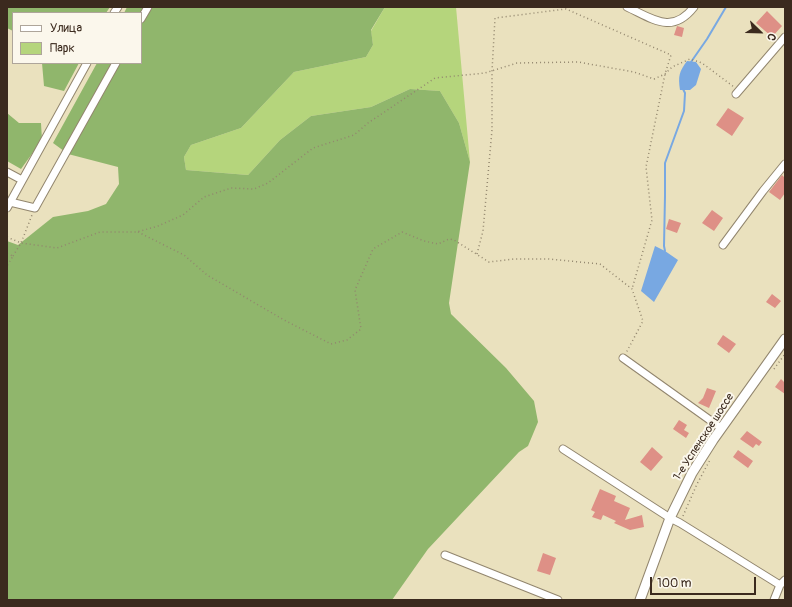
<!DOCTYPE html>
<html>
<head>
<meta charset="utf-8">
<style>
	body { margin:0 }
	#map { position:relative; width:792px; height:607px; overflow:hidden; background:#eae1be; font-family:Pangolin,sans-serif }
	canvas { display:block }
	.frame { position:absolute; inset:0; border:8px solid #3b2a1e; pointer-events:none }
	.legend { position:absolute; left:12px; top:12px; width:130px; height:52px; box-sizing:border-box; background:#fbf7ec; border:1px solid #aea59a; margin:0; padding:5px 7px; list-style:none; font-size:12px; color:#3b2a1e }
	.legend li { display:flex; align-items:center; gap:8px; height:20px }
	.legend b { width:20px; border:1px solid #aea59a }
	.north { position:absolute; left:740px; top:12px; width:40px; height:40px; -webkit-text-stroke:3px #fbf7ec; paint-order:stroke; rotate:113deg; font-size:11px; font-weight:700; line-height:16px; text-align:center; color:#3b2a1e }
	.north::after { content:''; display:block; margin:auto; width:14px; height:18px; background:#3b2a1e; clip-path:polygon(50% 0,100% 100%,50% 72%,0 100%) }
	.scale { position:absolute; left:650px; top:577px; width:106px; height:18px; box-sizing:border-box; border:2px solid #3b2a1e; border-top:0; padding-left:5px; font-size:12px; line-height:14px; white-space:nowrap; color:#3b2a1e; -webkit-text-stroke:3px #fbf7ec; paint-order:stroke }
</style>
</head>
<body>
<div id="map">
<canvas width="792" height="607"></canvas>
<div class="frame"></div>
<ul class="legend">
<li><b style="height:5px;background:#fff"></b>Улица</li>
<li><b style="height:11px;background:#b5d57c"></b>Парк</li>
</ul>
<div class="north">С</div>
<div class="scale">100 m</div>
</div>
<script>
const c = document.querySelector('canvas').getContext('2d');
c.lineJoin = 'round';
function fillPath(path, color) { c.fillStyle = color; c.fill(path, 'evenodd'); }
function strokePath(path, color, width, dash) { c.strokeStyle = color; c.lineWidth = width; c.lineCap = dash ? 'butt' : 'round'; c.setLineDash(dash || []); c.stroke(path); }
function label(font, color, halo, rows, align = 'center') {
  c.font = font + ' Pangolin,sans-serif'; c.lineWidth = 4; c.setLineDash([]); c.textBaseline = 'middle'; c.strokeStyle = halo; c.fillStyle = color; for (const [text, x, y, turn = 0] of rows) {
    c.save(); c.translate(x, y); c.rotate((+turn || 0) * Math.PI / 180); c.textAlign = isNaN(turn) ? turn : align; if (halo) c.strokeText(text, 0, 0); c.fillText(text, 0, 0); c.restore();
  }
}
fillPath(new Path2D(`
	M385,7H456L470,162L459,123L440,91L410,89L371,107L311,116L280,140L248,175L186,170L184,157L191,145L241,128L294,72L366,57L373,45L371,31Z`), '#b5d57c');
fillPath(new Path2D(`
	M7,7H110L106,13H13V31L7,28Z
	M127,7H385L371,30L373,45L366,57L294,72L241,128L191,145L184,157L186,170L248,175L280,140L311,116L371,107L410,89L440,91L459,123L470,162L449,303L451,314L506,368L534,401L538,422L528,446L519,452L428,549L392,600H7V241L18,245L53,217L88,211L106,204L119,184L118,167L68,154L53,143L97,63H141V13H124Z
	M42,63H79L64,91L44,86Z
	M7,113L19,123H41L42,140L21,169L7,161Z`), '#90b66c');
fillPath(new Path2D(`
	M687,61L696,62L701,69L696,85L690,90H680C678,76 679,72 687,61Z
	M655,246L665,251L678,260L654,302L641,291Z`), '#78a8e2');
strokePath(new Path2D(`
	M691,62L707,39L726,7
	M665,251L664,246L665,196V163L684,111L685,93L683,89`), '#78a8e2', 2);
fillPath(new Path2D(`
	M767,11L782,26L772,37L756,23Z
	M677,26L684,28L682,37L674,35Z
	M728,108L744,118L732,136L716,125Z
	M782,175L785,178V193L780,200L769,192Z
	M712,210L723,218L714,231L702,223Z
	M669,219L681,223L677,233L666,229Z
	M772,294L781,301L775,308L766,302Z
	M723,335L736,344L729,353L717,344Z
	M781,379L785,383V394L775,387Z
	M707,388L716,391L709,408L698,403L703,398Z
	M679,420L687,425L684,430L689,433L686,438L673,429Z
	M747,431L762,442L759,446L756,444L753,448L740,439Z
	M652,447L663,457L651,471L640,462Z
	M738,450L753,461L748,468L733,457Z
	M600,489L616,496L614,501L630,508L625,520L642,515L644,527L630,530L614,523L616,521L603,515L601,520L592,517L595,512L591,510Z
	M543,553L556,558L550,575L537,571Z`), '#de9086');
const minor = new Path2D(`
	M627,7C653,19 672,35 694,7
	M114,13L118,7
	M141,19L148,7
	M736,94L785,37
	M7,172L22,180
	M10,202L35,208L116,63
	M7,208L87,63
	M723,245L763,191L785,164
	M623,358L721,428
	M563,449L670,518L680,523L780,585
	M445,555L558,600
	M774,600L780,585L785,580`);
const major = new Path2D(`
	M640,600L670,518L692,473L713,440L785,339`);
strokePath(minor, '#92866e', 9);
strokePath(major, '#92866e', 11);
strokePath(new Path2D(`
	M138,232L184,255L207,275L284,320L331,344L347,340L361,329L355,290L373,249L402,232L424,241L438,244L449,239L454,240L489,262L514,259H549L600,264L632,289L643,321L626,353
	M7,237L21,243L57,248L100,232H137L158,226L183,215L204,197L231,188L254,189L268,183L313,148L354,135L368,123L435,78L485,73L517,63L578,62L634,72L654,79L665,74L672,67L690,59L702,63L734,87
	M7,254L13,256L7,266
	M477,254L483,231L492,130V71L495,18L566,9L671,55L665,74L646,167L652,220L632,289
	M13,256L21,243L32,215
	M774,369L785,354
	M683,516L697,484L710,460`), '#92866e', 1.5, [1, 3]);
strokePath(minor, '#fff', 7);
strokePath(major, '#fff', 9);
label('11px', '#3b2a1e', '#fbf7ec', [
	["1-е Успенское шоссе",704,437,-57]
]);
</script>
</body>
</html>
